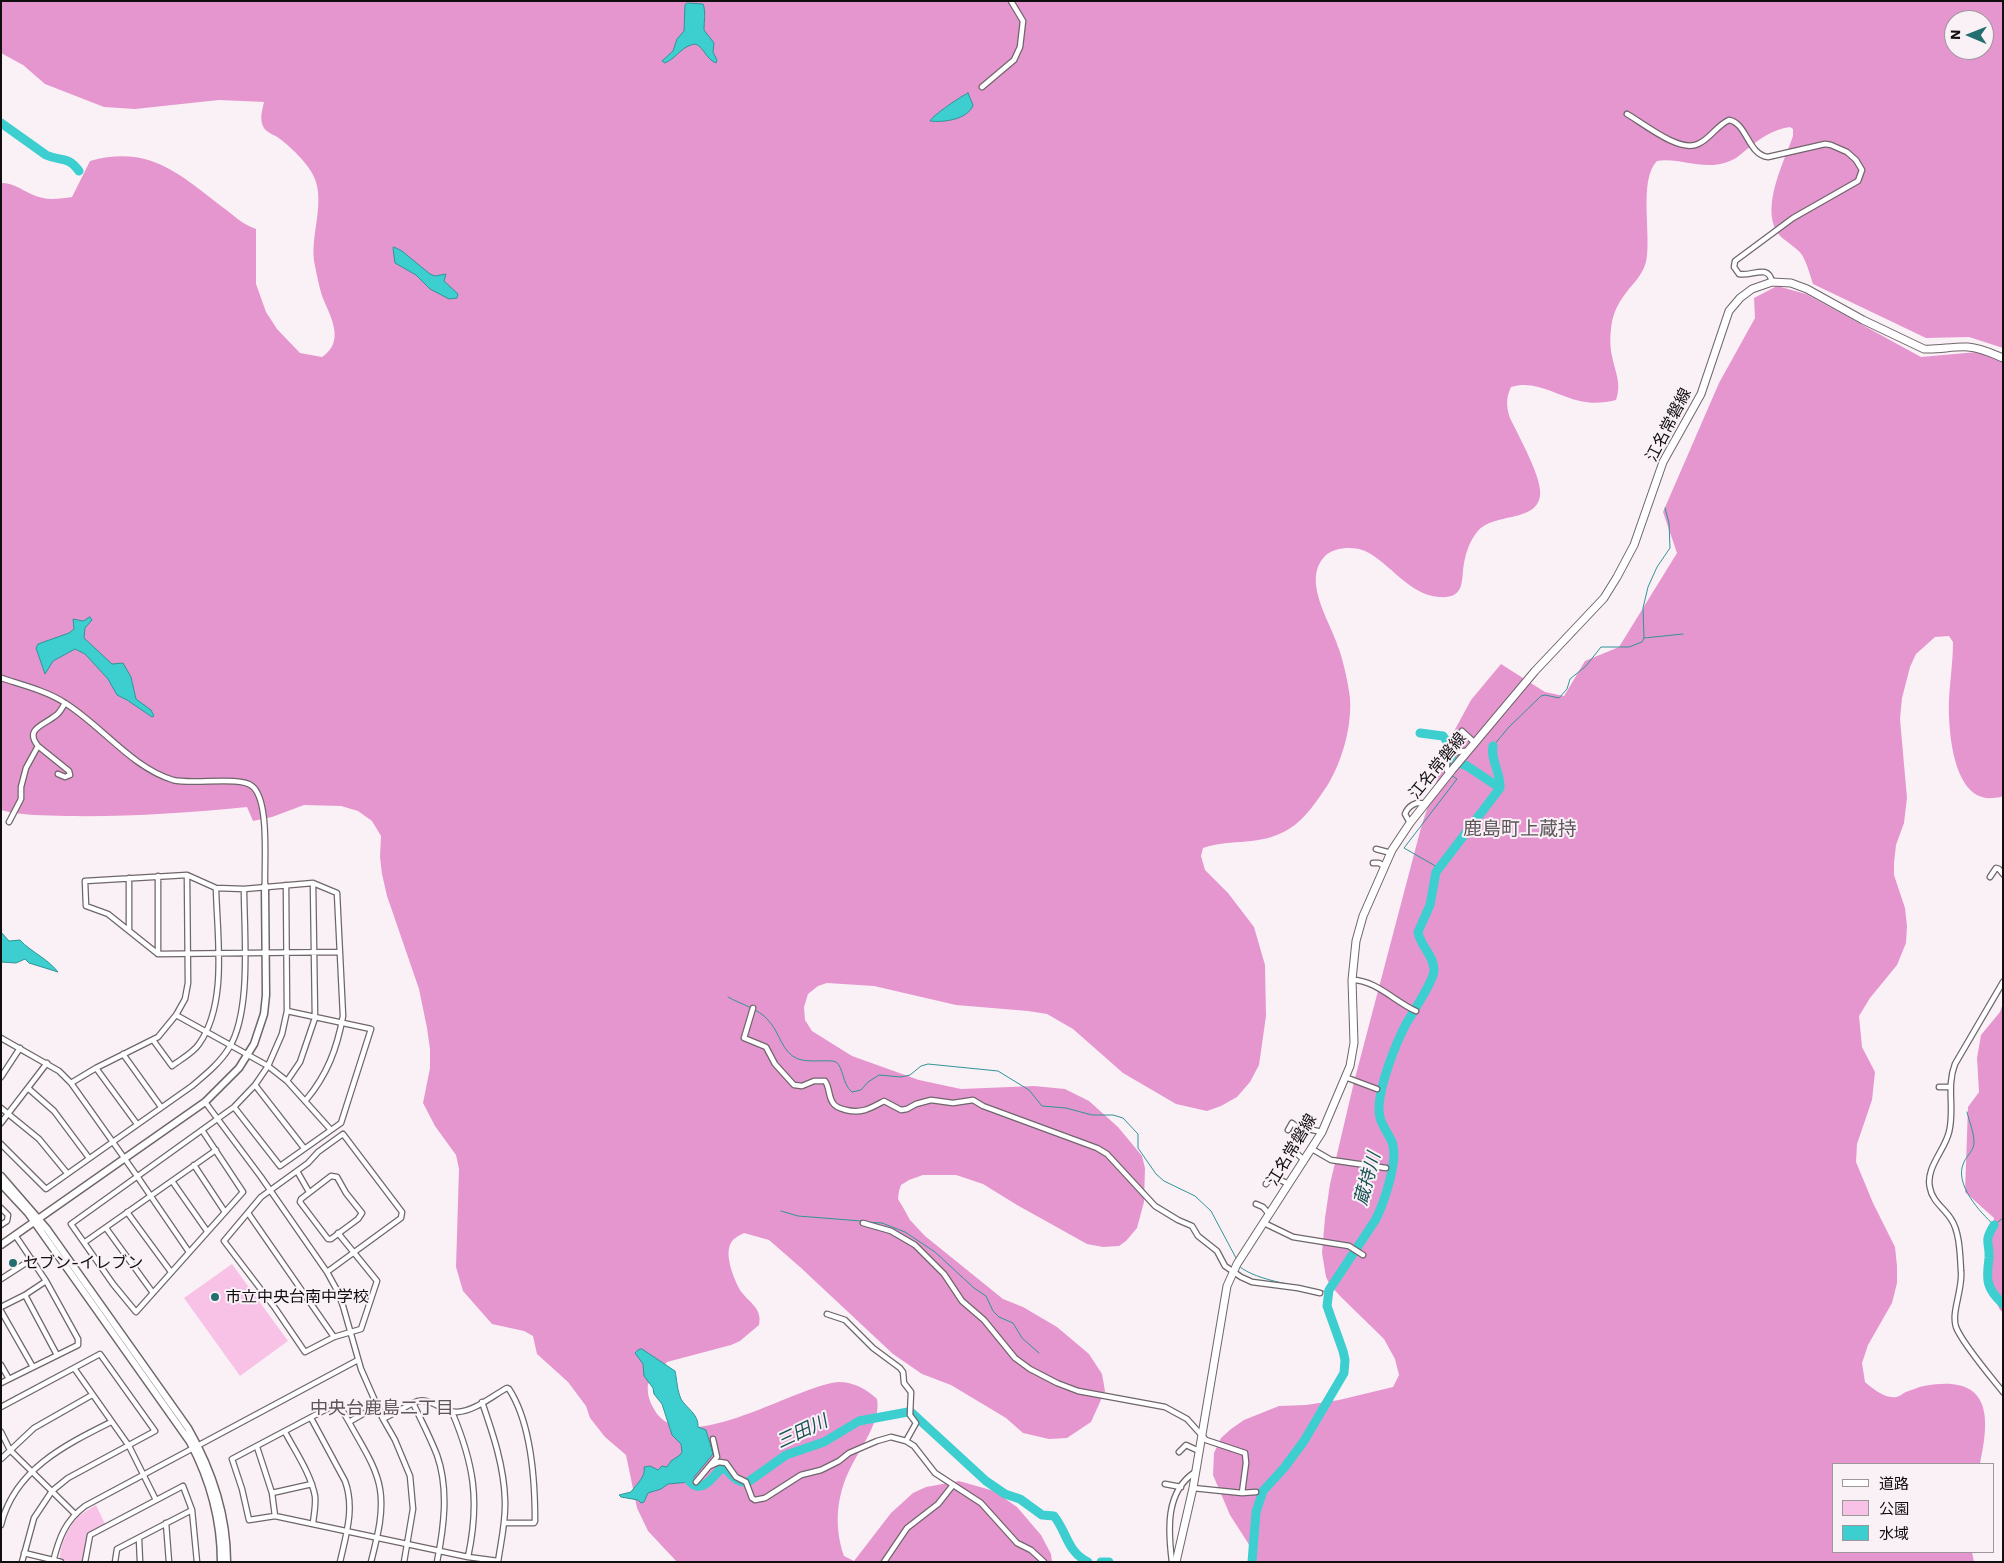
<!DOCTYPE html>
<html>
<head>
<meta charset="utf-8">
<style>
	body { margin:0 }
	#map { position:relative; width:2004px; height:1563px; overflow:hidden; background:#faf1f7; font-family:"Work Sans","Noto Sans JP",sans-serif }
	canvas { display:block }
	.frame { position:absolute; inset:0; border:2px solid #110e10; pointer-events:none }
	.legend { position:absolute; left:1832px; top:1463px; width:162px; height:90px; box-sizing:border-box; background:#faf1f7; border:1px solid #9d969b; margin:0; padding:6px 9px; list-style:none; font-size:15px; color:#110e10 }
	.legend li { display:flex; align-items:center; gap:10px; height:25px }
	.legend b { width:25px; border:1px solid #9d969b }
	.north { position:absolute; left:1944px; top:10px; width:50px; height:50px; box-sizing:border-box; background:#faf1f7; border:1px solid #9d969b; border-radius:50%; rotate:271deg; font-size:14px; font-weight:700; line-height:20px; text-align:center; color:#110e10 }
	.north::after { content:''; display:block; margin:auto; width:18px; height:22px; background:#236f6f; clip-path:polygon(50% 0,100% 100%,50% 72%,0 100%) }
</style>
</head>
<body>
<div id="map">
<canvas width="2004" height="1563"></canvas>
<div class="frame"></div>
<ul class="legend">
<li><b style="height:6px;background:#fff"></b>道路</li>
<li><b style="height:14px;background:#f8c1e6"></b>公園</li>
<li><b style="height:14px;background:#3dced0"></b>水域</li>
</ul>
<div class="north">N</div>
</div>
<script>
const c = document.querySelector('canvas').getContext('2d');
c.lineJoin = 'round';
function fillPath(path, color) { c.fillStyle = color; c.fill(path, 'evenodd'); }
function strokePath(path, color, width, dash) { c.strokeStyle = color; c.lineWidth = width; c.lineCap = dash ? 'butt' : 'round'; c.setLineDash(dash || []); c.stroke(path); }
function label(font, color, halo, rows, align = 'center') {
  c.font = font + ' "Work Sans","Noto Sans JP",sans-serif'; c.lineWidth = 4; c.setLineDash([]); c.textBaseline = 'middle'; c.strokeStyle = halo; c.fillStyle = color; for (const [text, x, y, turn = 0] of rows) {
    c.save(); c.translate(x, y); c.rotate((+turn || 0) * Math.PI / 180); c.textAlign = isNaN(turn) ? turn : align; if (halo) c.strokeText(text, 0, 0); c.fillText(text, 0, 0); c.restore();
  }
}
fillPath(new Path2D(`
	M232,1264L288,1341L240,1376L184,1298Z
	M96,1505L105,1524L88,1535L83,1562L60,1560C59,1546 69,1526 79,1516C84,1512 90,1509 96,1505Z`), '#f8c1e6');
fillPath(new Path2D(`
	M1,1H2003V348L1969,337L1926,338L1813,284C1810,275 1807,263 1802,255C1796,246 1783,241 1777,232C1761,206 1784,162 1793,136V129L1790,127C1771,130 1761,138 1746,150C1741,154 1736,159 1730,161C1703,172 1681,157 1657,161C1638,180 1652,236 1646,262C1642,277 1631,285 1623,297C1616,307 1612,317 1611,329C1610,337 1610,348 1612,356C1615,372 1622,383 1616,400C1604,403 1592,404 1580,401C1557,396 1535,379 1511,387C1506,398 1506,406 1510,418C1518,435 1543,479 1540,496C1536,523 1493,512 1477,532C1470,541 1466,552 1464,563C1461,580 1466,599 1439,597C1409,595 1389,562 1365,551C1354,546 1334,547 1325,556C1301,581 1331,622 1339,649C1344,664 1348,682 1350,698C1352,727 1342,762 1327,786C1316,802 1306,818 1289,829C1260,847 1233,838 1203,848L1201,856L1205,870L1228,893L1254,927L1265,965L1266,1016L1259,1065L1250,1082L1237,1097L1221,1106L1207,1111L1176,1104L1123,1073L1073,1029L1047,1014L1028,1011L956,1005L874,986L827,983L818,986L808,994L804,1007L805,1020L812,1031L852,1056L919,1080L961,1089L1034,1086L1065,1089L1089,1101L1118,1127L1142,1156L1145,1168L1144,1202L1137,1228L1126,1241L1119,1246L1103,1247L1087,1244L1017,1205L983,1184L956,1175H923L909,1180L901,1185L899,1191L898,1199L904,1209L910,1220L925,1236L1003,1299L1023,1307L1057,1327L1089,1354L1102,1374L1105,1391L1091,1422L1067,1438L1049,1439L1023,1433L1006,1418L951,1385L922,1374L893,1354L800,1267L769,1240L744,1233C738,1236 732,1239 730,1245C725,1257 734,1279 740,1290C748,1302 763,1308 759,1325L740,1341L731,1345L667,1362L648,1384C647,1393 649,1401 654,1409C682,1462 798,1384 839,1382C853,1382 867,1389 877,1399C881,1420 863,1444 853,1463C837,1492 833,1524 844,1556L854,1561L891,1513L913,1493L926,1487L959,1481L994,1491L1017,1507L1041,1535L1051,1554L1052,1562H677L648,1531L637,1508L626,1455L605,1437L590,1418L586,1406L568,1382L537,1354L533,1336L524,1331L492,1324L463,1291L456,1267L459,1169L456,1155L435,1126L423,1103L430,1068V1049L427,1028L419,989L387,896L382,874L380,857L381,836L372,821L358,811L341,806L304,805L272,817L253,821L247,807C187,813 127,817 66,816C45,815 22,816 1,810V183C14,183 20,189 31,194C45,201 58,199 72,197L90,161C149,145 178,173 221,206C235,216 240,223 256,229V284L266,312L277,329L300,353L322,357C346,341 330,316 322,296C319,286 317,276 315,266C309,239 324,209 316,182C312,167 292,148 280,139C275,135 267,133 264,128C259,120 262,111 264,102L219,100L135,109L104,107L45,84L23,65L1,53ZM1954,20H1984V50H1954Z
	M1777,286L1806,294L1921,357L1977,352L2003,362V795L2001,797C1994,798 1988,799 1982,797C1952,788 1948,726 1949,700C1950,680 1953,662 1953,642L1949,636L1935,637L1916,654L1910,667L1902,698L1900,719L1907,798L1904,823L1896,845L1894,863V875L1905,908L1907,926L1906,943L1897,965L1870,998L1859,1016L1862,1047L1875,1072L1872,1100L1857,1144L1856,1162L1873,1203L1895,1247L1897,1266V1283L1892,1303L1868,1345L1862,1363L1865,1382C1872,1388 1885,1399 1896,1397C1899,1397 1903,1393 1906,1392C1912,1390 1918,1387 1924,1386C1990,1374 1991,1414 1980,1464H1833V1552H1972L1974,1562H1257L1248,1543L1230,1515L1213,1475L1214,1453L1221,1438L1231,1429L1244,1420L1279,1406L1306,1405L1339,1400L1393,1387L1399,1375L1395,1359L1384,1339L1341,1297L1330,1285L1326,1277L1322,1253L1325,1218L1330,1184L1354,1082L1422,824L1452,735L1471,700L1501,664L1545,692L1564,696L1585,661L1619,647L1677,553L1663,512L1719,383L1755,318L1754,298Z
	M2003,1003V1312L2000,1310L1985,1280L1994,1218L1965,1192L1968,1107L1979,1092L1977,1058L1981,1035L2000,1012Z`), '#e696cf');
const water = new Path2D(`
	M688,3L703,4C706,11 704,22 704,30L714,43L713,52L717,60L716,63C706,59 705,49 696,44C682,45 677,58 665,63L662,61L673,51L677,39L684,31L685,5Z
	M968,93L973,105C969,119 943,123 930,121C933,115 960,97 968,93Z
	M394,247L402,251L430,274L435,276L446,274L444,281L458,294L457,298L449,299L430,289L416,275L395,263L393,248Z
	M90,617L92,620L85,628L84,638L112,664L123,663L131,677L136,699L151,710L154,716L152,717L127,700L117,695L108,679L85,654L75,649L53,661L45,674L36,648L38,644L69,633L74,629L73,619L83,621Z
	M1,932L9,941L20,940C31,952 47,958 58,972L29,963L25,959L16,963L1,962Z
	M642,1349L675,1371C677,1380 677,1390 681,1399C686,1408 699,1414 698,1427L706,1430L713,1454L690,1482L668,1484L661,1489L648,1493L644,1502L641,1503L638,1500L621,1497L619,1495L631,1492C637,1483 646,1477 644,1467L650,1466L658,1470L662,1466L667,1467L671,1461L680,1455L682,1452L681,1444L672,1435L662,1404L654,1394L653,1388L644,1376L643,1364L635,1353L638,1350Z`);
fillPath(water, '#3dced0');
strokePath(water, '#309496', 1);
strokePath(new Path2D(`
	M1644,638L1683,634
	M1493,746L1509,727L1541,696L1545,695L1559,698L1567,689L1570,679L1586,666L1601,647H1629L1642,642L1644,638L1643,608L1648,587L1657,567L1670,548L1669,523L1665,508
	M1446,753L1445,755L1446,761
	M1439,868L1404,848L1457,779L1451,775
	M728,997C740,1004 759,1009 768,1020C780,1032 781,1052 798,1059C809,1063 831,1059 836,1062C844,1068 842,1084 852,1092L861,1090L868,1082L879,1075L901,1077L910,1075L921,1066L928,1064L998,1071L1029,1090L1042,1106L1066,1108L1092,1115H1113L1123,1118L1138,1134V1148L1156,1174L1164,1181L1195,1196L1211,1211L1236,1258
	M1967,1112C1969,1121 1974,1132 1974,1142C1974,1151 1967,1155 1964,1162C1953,1184 1981,1213 1994,1225L2003,1218
	M781,1211L798,1216L861,1221
	M865,1222L882,1223L905,1232L935,1252L974,1288L986,1296L993,1311L999,1317L1013,1323L1022,1338L1039,1353
	M1239,1266C1255,1281 1305,1287 1328,1292`), '#309496', 1);
strokePath(new Path2D(`
	M1,123L46,155C61,162 67,155 79,171
	M1420,733L1443,736L1450,746L1446,753L1452,760L1467,766L1500,788
	M1994,1225C1983,1243 1990,1241 1989,1258C1986,1280 1986,1288 2003,1304
	M912,1413L986,1481L1005,1494L1020,1499L1042,1515L1054,1516C1067,1532 1067,1552 1088,1562
	M683,1475C687,1478 691,1484 696,1486C707,1489 716,1472 723,1467C731,1473 736,1484 748,1482L786,1455L824,1442L859,1421L908,1412
	M1101,1562H1109
	M1252,1562L1256,1512L1263,1491L1284,1468L1304,1441L1344,1373L1345,1360L1343,1351L1327,1306L1329,1290L1376,1219C1384,1202 1399,1160 1392,1142C1387,1130 1378,1122 1379,1107C1380,1084 1395,1045 1406,1024C1412,1013 1434,981 1434,970C1434,955 1420,946 1418,932L1430,905L1436,872L1500,788C1501,773 1490,759 1493,746`), '#3dced0', 9);
const street = new Path2D(`
	M982,87L1014,60L1020,47L1023,21L1011,1
	M1627,114C1643,123 1679,153 1698,144C1710,139 1716,126 1729,120C1747,123 1748,155 1768,157L1825,144L1831,145L1847,152L1856,160L1862,170L1858,181L1793,218L1735,261L1734,267L1739,274C1752,277 1768,263 1772,282
	M1,678C22,685 47,691 65,703C102,726 131,767 173,780C192,785 240,776 252,786C270,800 264,864 265,886
	M1462,731L1475,743
	M1450,773L1447,771C1445,756 1455,750 1468,751
	M58,774L65,777L70,775L69,771L38,746C24,729 44,725 55,716C60,713 62,708 65,703
	M9,822L21,799V787L26,768L38,746
	M1410,823L1405,814C1408,806 1416,801 1424,804
	M1376,849L1391,853
	M1373,863H1379L1384,866
	M1990,877L1996,868L1999,869L2003,874
	M129,930V878
	M158,954V876
	M1352,980C1376,980 1395,1002 1416,1011
	M2003,982L1955,1064C1946,1087 1955,1109 1949,1132C1945,1150 1925,1168 1930,1188C1932,1201 1945,1209 1951,1219C1960,1232 1960,1256 1961,1271C1963,1289 1951,1312 1956,1327C1962,1343 1991,1377 2003,1392
	M753,1008L744,1038L766,1047L775,1064L794,1085L802,1086L814,1081H825C830,1088 828,1096 833,1103C835,1107 842,1109 846,1110C862,1114 871,1108 884,1101L901,1110L907,1109L916,1104L931,1100L953,1103L973,1100L983,1106L1097,1148L1107,1154L1155,1206L1178,1220L1192,1226L1198,1236L1217,1251L1225,1266L1241,1277L1252,1282L1298,1288L1320,1293
	M176,1015L268,1066L287,1081L331,1130
	M1,1038L59,1071L71,1083L137,1176L189,1252
	M153,1040L172,1066C181,1059 193,1053 199,1044C228,1003 217,936 216,888
	M123,1054L161,1107
	M96,1068L137,1124
	M1,1077L20,1048
	M1345,1077L1377,1089
	M287,1081L300,1062L315,1018L313,883
	M71,1083L96,1068L158,1037L176,1015L185,999L188,983L187,875
	M255,1085L304,1148
	M1939,1087H1949
	M29,1089L54,1111L89,1158
	M306,1100C327,1075 337,1049 343,1016L337,893L313,883L244,889L216,888L187,875L85,881L86,906L108,914L158,954L339,952
	M205,1102L261,1177L327,1272L338,1292L343,1306L361,1369L383,1419L395,1440L410,1476L413,1509L404,1562
	M234,1107L280,1166L341,1123L371,1029L287,1011
	M1,1108L39,1139L67,1173
	M1,1123L47,1063
	M202,1130L243,1192L136,1312L113,1284L71,1224L234,1107L255,1085L268,1066L282,1034L287,1011L286,885
	M1288,1130L1292,1123L1296,1126L1294,1137L1296,1138L1308,1129L1322,1132
	M1,1144L46,1189L192,1086C205,1075 220,1063 229,1048C252,1011 244,932 244,889
	M1312,1149L1331,1160L1386,1168
	M1294,1151L1304,1160
	M194,1165L225,1212
	M297,1171L309,1192
	M331,1176L337,1177L346,1193L362,1213L358,1219L331,1239H328L300,1202L301,1199Z
	M172,1181L207,1231
	M1266,1184L1271,1176L1289,1184
	M1256,1204L1263,1207L1269,1214
	M1,1208L8,1215L7,1221L1,1225
	M127,1212L171,1272
	M248,1213L334,1337
	M863,1223L891,1231L915,1245L944,1274L962,1301L984,1320L1015,1358L1030,1369L1057,1383L1078,1391L1165,1407L1187,1419L1206,1440L1245,1453L1246,1463L1242,1493
	M1264,1223L1293,1237L1349,1246L1363,1255
	M106,1228L153,1293
	M85,1242L216,1150
	M327,1272L401,1218L402,1212L343,1134L318,1152L308,1163L261,1197L224,1241L275,1308L305,1352L334,1337L361,1329L377,1281L338,1233
	M1,1279L32,1259
	M25,1295L57,1355
	M1,1307L25,1295L46,1281
	M1,1311L33,1367
	M827,1314L845,1320L873,1348L900,1368L903,1372L904,1383L911,1392L910,1415L916,1423L906,1441
	M1,1365L9,1379
	M1,1383L78,1345V1339L46,1281L15,1235
	M482,1402C493,1434 504,1466 505,1500C506,1521 501,1541 498,1562
	M413,1403C429,1394 442,1413 457,1412C475,1411 492,1396 507,1388L509,1389C531,1423 535,1482 535,1521L534,1523H504
	M377,1406L349,1422L338,1403L232,1459L242,1489L249,1520L275,1516L468,1557L498,1561
	M1,1407L74,1368
	M452,1412C474,1464 480,1501 468,1557
	M311,1418L345,1481C355,1508 346,1535 340,1562
	M383,1419L413,1403C421,1420 430,1437 437,1455C449,1489 444,1527 437,1562
	M349,1422C360,1443 376,1465 380,1489C384,1513 377,1538 371,1562
	M1,1432L10,1450L75,1514
	M285,1432C295,1451 311,1474 315,1496C316,1505 314,1514 313,1523
	M257,1447L272,1493L275,1516
	M1179,1452L1186,1445L1199,1451
	M1,1459L34,1428L92,1395
	M710,1466L719,1462L726,1463L736,1477L746,1482L752,1498L755,1500L765,1498L801,1475L821,1470L839,1461L849,1453L877,1441L891,1437L906,1441L914,1446L935,1473L981,1503L1017,1543L1031,1550L1044,1562
	M696,1482L717,1457L713,1439
	M1165,1484L1181,1487
	M1193,1488L1242,1493L1256,1492
	M272,1493L312,1484
	M166,1523L169,1562
	M1,1525C14,1470 65,1445 111,1422
	M139,1539L140,1562
	M24,1553L61,1562
	M22,1562L34,1518L52,1491L68,1478L155,1431L100,1354L74,1368L129,1446L156,1500
	M53,1562C59,1538 65,1521 85,1506L358,1360
	M85,1562L90,1535L183,1486L192,1510L197,1562
	M115,1562L117,1549L192,1510
	M884,1562L907,1528L938,1504L953,1485
	M1172,1562C1168,1530 1165,1492 1195,1472`);
const secondary = new Path2D(`
	M1,1176L47,1229L188,1428C212,1470 227,1513 227,1562
	M1,1184L28,1213L190,1442C209,1478 221,1520 221,1562
	M1,1245L205,1102L239,1068L254,1044L264,1014L266,995L265,886`);
const primary = new Path2D(`
	M1176,1562L1193,1488L1227,1286L1237,1264L1322,1132L1350,1066L1354,1043L1352,980L1356,941L1363,916L1392,850L1410,823L1452,770L1535,671L1604,598L1617,577L1634,545L1663,462L1701,394L1729,311L1740,298L1752,289L1772,282L1791,283L1807,289L1863,320L1924,349C1939,350 1953,346 1968,347C1981,348 1991,353 2003,358`);
strokePath(street, '#6e666b', 7);
strokePath(secondary, '#6e666b', 9);
strokePath(primary, '#6e666b', 9);
strokePath(street, '#fff', 4.5);
strokePath(secondary, '#fff', 6);
strokePath(primary, '#fff', 7);
for (const [x, y, r, color] of [
	[13,1263,5,"#236f6f"],
	[215,1297,5,"#236f6f"]
]) { const dot = new Path2D(); dot.arc(x, y, r, 0, 2 * Math.PI); c.fillStyle = color; c.fill(dot); strokePath(dot, '#faf1f7', 2); }
label('16px', '#110e10', '#faf1f7', [
	["江名常磐線",1669,425,-63],
	["江名常磐線",1438,766,-51],
	["江名常磐線",1292,1150,-59]
]);
label('16px', '#110e10', '#faf1f7', [
	["セブン-イレブン",23,1263],
	["市立中央台南中学校",225,1297]
], 'left');
label('italic 18px', '#155252', '#faf1f7', [
	["蔵持川",1368,1179,-75],
	["三田川",802,1432,-25]
]);
label('18px', '#5c5559', '#faf1f7', [
	["中央台鹿島二丁目",382,1409]
]);
label('19px', '#5c5559', '#faf1f7', [
	["鹿島町上蔵持",1520,829]
]);
</script>
</body>
</html>
